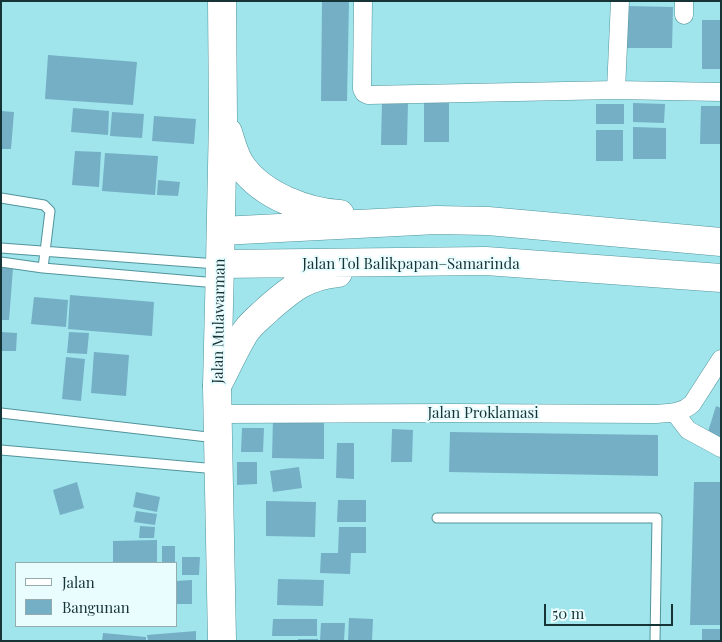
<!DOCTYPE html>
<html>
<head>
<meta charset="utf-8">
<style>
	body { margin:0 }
	#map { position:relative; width:722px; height:642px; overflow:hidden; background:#a0e5ec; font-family:"Playfair Display",serif }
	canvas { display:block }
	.frame { position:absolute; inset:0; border:2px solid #163336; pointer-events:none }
	.legend { position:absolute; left:15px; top:562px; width:162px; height:65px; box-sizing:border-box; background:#e9fdff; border:1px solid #95acaf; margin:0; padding:6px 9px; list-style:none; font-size:15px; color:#163336 }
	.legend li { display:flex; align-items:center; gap:10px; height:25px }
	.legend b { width:25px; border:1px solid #95acaf }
	.scale { position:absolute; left:544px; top:604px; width:129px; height:22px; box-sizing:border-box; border:2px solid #163336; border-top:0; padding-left:6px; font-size:15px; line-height:18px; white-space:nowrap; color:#163336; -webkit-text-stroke:4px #e9fdff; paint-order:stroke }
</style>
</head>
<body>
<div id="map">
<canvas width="722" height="642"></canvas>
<div class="frame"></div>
<ul class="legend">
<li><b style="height:6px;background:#fff"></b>Jalan</li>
<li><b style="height:14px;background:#74afc6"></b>Bangunan</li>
</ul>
<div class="scale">50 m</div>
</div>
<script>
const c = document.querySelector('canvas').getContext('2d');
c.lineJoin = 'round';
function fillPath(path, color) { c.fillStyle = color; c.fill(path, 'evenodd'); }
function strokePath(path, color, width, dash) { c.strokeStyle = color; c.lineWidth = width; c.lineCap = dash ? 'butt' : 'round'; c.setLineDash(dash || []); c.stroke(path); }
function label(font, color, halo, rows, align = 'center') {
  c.font = font + ' "Playfair Display",serif'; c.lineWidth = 4; c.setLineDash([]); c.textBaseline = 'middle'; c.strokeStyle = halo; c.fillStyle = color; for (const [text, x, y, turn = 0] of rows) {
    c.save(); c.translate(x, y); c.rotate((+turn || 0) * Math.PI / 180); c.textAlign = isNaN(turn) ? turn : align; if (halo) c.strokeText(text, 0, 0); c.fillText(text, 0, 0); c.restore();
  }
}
fillPath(new Path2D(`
	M322,1H349L347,101H321Z
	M626,6L673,7L672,48H625Z
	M702,20H721V69H702Z
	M48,55L137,62L133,105L45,99Z
	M382,102H408L407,145H381Z
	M424,103H449V142H424Z
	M633,103L665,104L664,123L633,122Z
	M596,104H624V124H596Z
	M701,106H721V144H700Z
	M73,108L109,111L108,135L71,132Z
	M1,111L14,112L11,149H1Z
	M112,112L144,114L142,138L110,136Z
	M154,116L196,119L194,144L152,141Z
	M633,127L666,128V159H633Z
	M596,130H623V161H596Z
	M75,151L101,152L99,187L72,185Z
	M105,153L158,156L155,195L102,191Z
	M158,180L180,182L178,196L157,195Z
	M1,268H13L9,320H1Z
	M70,295L154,302L152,336L68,329Z
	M34,297L68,300L66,327L31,324Z
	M1,332L17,333L16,351H1Z
	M69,332L89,333L87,354L67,353Z
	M94,352L129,355L126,396L91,393Z
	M66,357L85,359L81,401L62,399Z
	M716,406L721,408V439L707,435Z
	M273,419L324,420V459L272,458Z
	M242,428H264L263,452H241Z
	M392,429L413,430L412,462H391Z
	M450,432L658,435V476L449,472Z
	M337,443H354V479L336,478Z
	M237,462H257V484L237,485Z
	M299,467L302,488L273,492L270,471Z
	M77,482L84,508L60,515L53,490Z
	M694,482H721V625H690Z
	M136,492L160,497L157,512L133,507Z
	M338,500H366V522H337Z
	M266,501L316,502L315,537L266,536Z
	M136,511L157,514L155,525L134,522Z
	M140,526L155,527L154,538H139Z
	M339,527H366V553H351L350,574L320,573L321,553H338Z
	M157,540V563H113V541Z
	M162,546H175V563H162Z
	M182,557H200L199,575H182Z
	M278,579L324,580L323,606L277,605Z
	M192,580V604H176V581Z
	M349,618L373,619L372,641H348Z
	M273,619H317V636H272Z
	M321,623H345L344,641H320Z
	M702,629H721V641H702Z
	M196,631V641H148L147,635Z
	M103,633L146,637V641H102Z
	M298,639H318V641H298Z`), '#74afc6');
const lane = new Path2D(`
	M1,198L44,205L50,211L43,268
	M1,248L217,264
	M1,262L43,268L217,283
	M1,413L216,438
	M1,450L217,469
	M437,518H657L655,641`);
const street = new Path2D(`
	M363,1L362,89L364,93L368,95L616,90L721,92
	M684,15V1
	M616,90L620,1
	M675,413L688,430L721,448
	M219,414L451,413L653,414C667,413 681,414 692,404L721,359`);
const primary = new Path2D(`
	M220,264L217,386L222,641`);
const highway = new Path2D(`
	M222,1L223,119L220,264L486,261L721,278
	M228,132C232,145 235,158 243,168C264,196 307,212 340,214
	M221,231L436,220L488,221L721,242
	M217,386C226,369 234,351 244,334C249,325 260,317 268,309C291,289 306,276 338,273`);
strokePath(lane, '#51949b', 11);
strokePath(street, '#51949b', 19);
strokePath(primary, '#51949b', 29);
strokePath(highway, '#51949b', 29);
strokePath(lane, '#fff', 9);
strokePath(street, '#fff', 18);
strokePath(primary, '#fff', 28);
strokePath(highway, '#fff', 28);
label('15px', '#163336', '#e9fdff', [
	["Jalan Tol Balikpapan–Samarinda",411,264],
	["Jalan Mulawarman",219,321,-89],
	["Jalan Proklamasi",483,413]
]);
</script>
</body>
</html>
